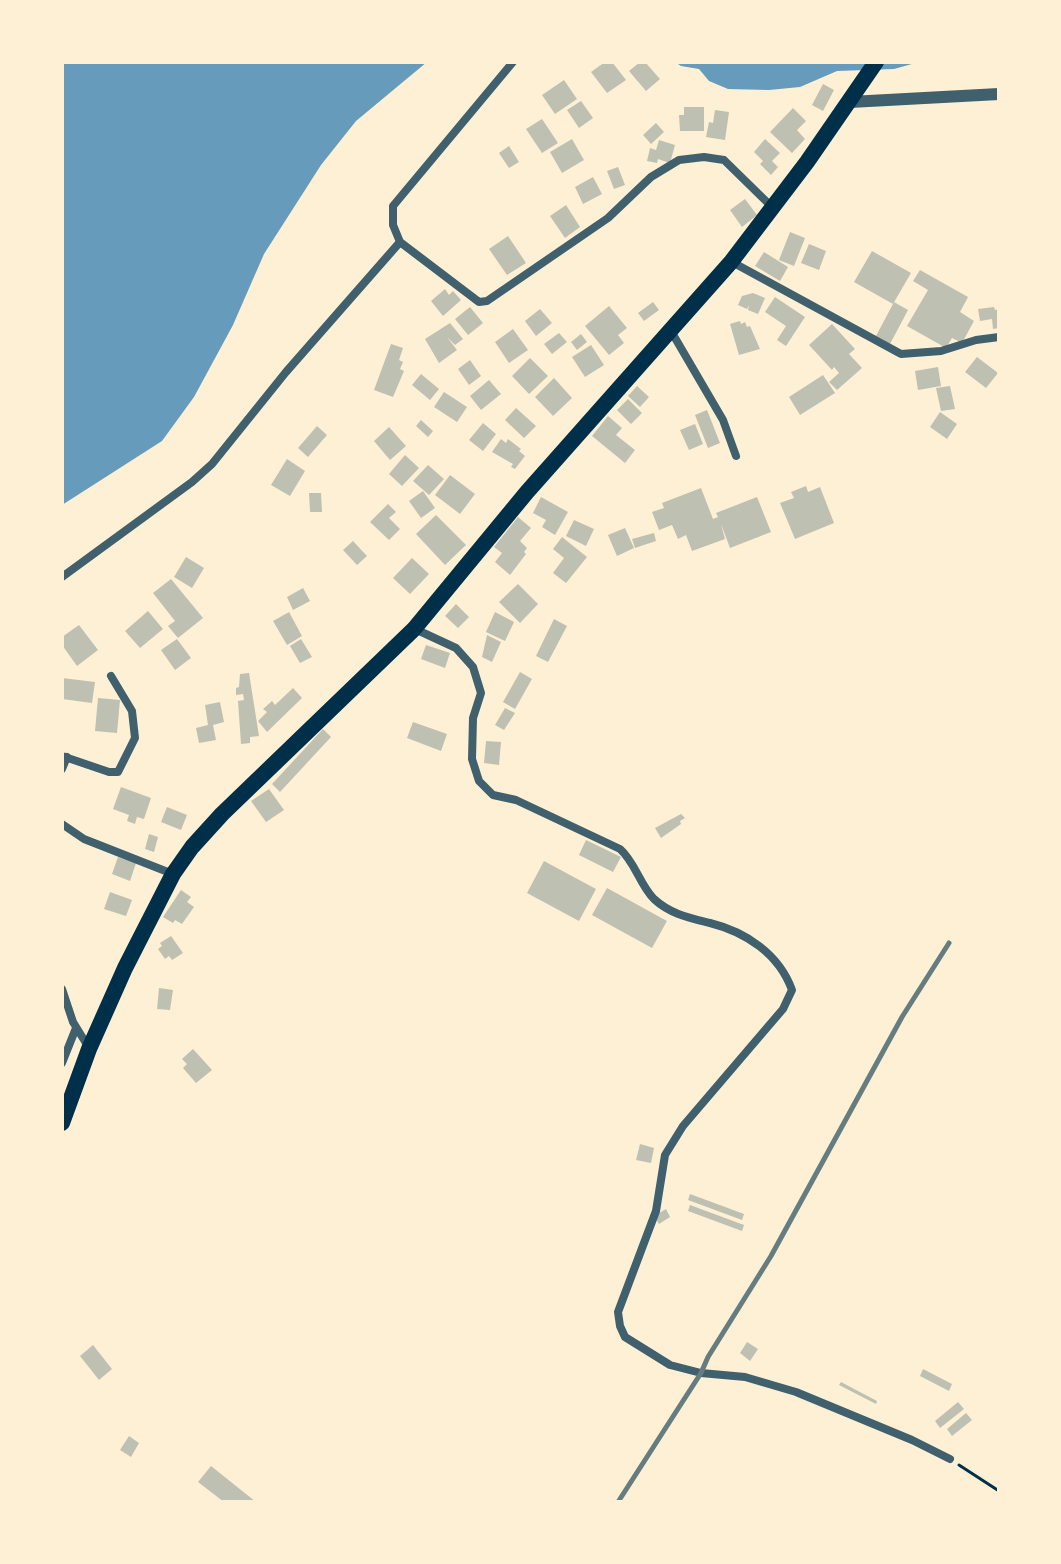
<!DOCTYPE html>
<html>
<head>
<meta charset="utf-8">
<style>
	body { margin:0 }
	#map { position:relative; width:1061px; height:1564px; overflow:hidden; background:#fdf0d5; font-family:"Zilla Slab",serif }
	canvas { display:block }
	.frame { position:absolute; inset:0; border:64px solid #fdf0d5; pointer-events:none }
</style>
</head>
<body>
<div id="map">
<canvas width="1061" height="1564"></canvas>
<div class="frame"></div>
</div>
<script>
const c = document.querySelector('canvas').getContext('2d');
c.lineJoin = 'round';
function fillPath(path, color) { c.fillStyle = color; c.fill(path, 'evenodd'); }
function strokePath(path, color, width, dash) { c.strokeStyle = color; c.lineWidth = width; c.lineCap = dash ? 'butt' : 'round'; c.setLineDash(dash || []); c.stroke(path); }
fillPath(new Path2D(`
	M62,62H427L356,121L321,165L264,254L233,325L194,397L162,441L62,505Z
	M675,62H919L894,69L837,71L800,87L769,90L728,89L709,81L699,69L681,66Z`), '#669bbc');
fillPath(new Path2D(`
	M605,62H612L626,80L607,93L591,72Z
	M640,62H645L660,79L646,91L629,71Z
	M564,80L577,99L555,114L542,95Z
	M823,84L834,90L823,111L812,105Z
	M581,101L593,118L579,128L567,110Z
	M684,107H704V131H680L679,115H684Z
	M793,108L806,121L797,130L805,139L792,153L770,132Z
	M715,110L729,112L725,140L706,137L709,122L713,123Z
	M542,119L558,143L542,153L526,129Z
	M656,123L664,132L651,144L643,135Z
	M572,139L584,160L562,173L550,152Z
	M765,139L780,153L772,161L778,167L771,175L760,164L763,161L754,152Z
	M659,140L675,145L670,163L658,159L657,163L647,161L650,148L656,150Z
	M509,146L519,162L509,168L499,153Z
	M618,167L625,185L614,189L607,171Z
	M593,177L602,194L583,204L575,187Z
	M745,199L757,215L742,227L730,210Z
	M566,205L580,227L565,238L550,216Z
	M790,232L805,238L794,266L779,260Z
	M508,236L526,263L507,275L489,249Z
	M809,244L826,251L819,270L801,263Z
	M872,251L911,273L893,304L854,282Z
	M764,252L788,267L780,281L755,266Z
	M920,270L968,297L960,312L974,321L962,343L952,338L946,348L907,326L928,290L913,281Z
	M445,289L449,295L453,291L461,300L443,316L431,301Z
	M753,293L765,298L758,314L748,310L749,305L747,309L738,305L742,296Z
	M775,297L805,317L786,346L777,340L786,326L765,312Z
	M653,302L659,310L644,321L638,313Z
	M894,302L908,310L890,344L876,336Z
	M609,306L627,328L618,335L624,343L609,355L585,326Z
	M470,307L483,323L468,335L455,319Z
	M994,307L995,310L999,309V328L993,329L992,319L980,321L978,309Z
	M540,309L552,323L536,336L525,321Z
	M740,321L741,324L745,322L747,327L750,326L760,349L739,355L730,324Z
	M450,323L463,339L455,345L447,337L457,350L439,363L425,339Z
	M832,324L855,349L849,354L862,368L837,390L829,382L839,373L834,367L832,370L809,345Z
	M513,329L528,350L509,363L495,342Z
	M559,333L567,342L552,354L544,344Z
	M581,334L587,342L577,350L571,342Z
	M391,344L403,348L399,360L403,362L400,369L404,371L393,397L374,390Z
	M591,345L604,365L585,377L572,357Z
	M977,357L998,373L986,388L965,372Z
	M530,358L548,376L529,394L512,376Z
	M470,360L481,376L469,385L458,369Z
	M938,367L941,386L918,390L915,371Z
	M421,374L439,389L430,400L412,385Z
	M823,375L835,393L800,415L789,397Z
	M554,378L572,398L553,416L535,397Z
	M489,380L501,394L481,410L470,396Z
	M637,386L649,397L640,407L628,396Z
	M950,386L955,409L941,411L936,388Z
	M444,392L467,407L457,422L434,407Z
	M628,399L642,413L631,424L617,410Z
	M516,408L536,426L524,438L505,420Z
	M707,410L720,443L708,448L695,415Z
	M940,412L957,424L947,439L930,427Z
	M608,416L622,428L616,435L635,450L625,463L592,436Z
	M421,420L433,431L428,437L416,426Z
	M483,423L496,434L483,451L469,440Z
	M695,424L703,444L689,450L680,430Z
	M317,426L327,435L308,457L298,448Z
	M389,427L406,446L390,460L374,441Z
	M501,439L506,443L508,439L521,449L519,451L525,456L515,469L511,467L513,464L492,452Z
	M405,455L419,468L402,486L389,474Z
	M287,459L305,471L290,496L271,485Z
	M428,465L444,479L429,495L413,481Z
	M450,475L475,494L460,514L435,495Z
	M806,486L808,492L820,487L834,523L795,539L780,503L794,498L791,492Z
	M701,488L713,519L718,517L716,513L757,497L771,532L730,548L721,524L725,539L692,551L686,535L678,539L672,525L659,530L652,512L664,508L662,503Z
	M423,491L435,508L421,518L409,501Z
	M309,493H321L322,512H310Z
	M541,497L568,512L555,535L542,527L546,520L533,513Z
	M388,504L396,512L389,518L400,529L389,540L370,522Z
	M436,515L466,545L445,565L416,534Z
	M518,517L531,528L520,541L527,548L524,552L526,554L510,575L495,562L502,553L494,547Z
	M574,520L594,529L586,546L566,536Z
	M625,528L634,548L617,556L608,535Z
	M654,533L656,541L635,548L632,539Z
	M562,537L587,557L566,583L553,573L564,558L553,549Z
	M353,541L367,556L357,565L343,550Z
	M186,557L204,568L192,588L174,577Z
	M412,558L429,574L410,594L393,578Z
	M171,579L203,618L178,638L168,626L175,621L153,593Z
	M518,584L538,604L520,623L499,602Z
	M303,588L310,601L293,610L287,597Z
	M456,604L469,617L458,628L445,616Z
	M148,611L163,629L140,648L125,631Z
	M289,612L302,636L287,645L273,621Z
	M495,612L514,622L505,641L486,632Z
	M554,619L567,626L548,662L536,656Z
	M79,625L98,650L77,666L62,645V637Z
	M487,635L501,642L492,662L482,657Z
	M177,639L191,658L175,670L161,650Z
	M301,639L312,657L300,663L290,646Z
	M426,645L450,653L445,668L421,659Z
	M520,672L532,679L515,709L503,702Z
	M249,673L259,736L250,737V743L241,744L238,701L244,700L243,694L236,695V688L239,687L240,674Z
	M62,678L95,682L92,703L62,699Z
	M293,688L302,698L267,732L258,721L267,712L263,709L272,701L275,705Z
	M98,698L120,700L117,733L95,731Z
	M220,702L224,722L213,725L216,740L199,743L196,728L208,725L205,705Z
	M505,708L515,713L504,730L495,725Z
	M413,722L447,734L441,751L407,738Z
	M323,729L331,737L280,792L272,784Z
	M486,741L501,742L499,765L484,763Z
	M121,787L151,798L144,819L137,817L135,824L127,821L129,815L113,809Z
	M269,789L284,810L266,822L251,801Z
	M167,807L187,815L181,830L161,822Z
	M681,814L685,818L680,821L681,824L661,838L655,828Z
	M149,834L158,837L154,852L145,849Z
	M586,840L621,857L613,872L579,855Z
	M118,857L136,863L130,881L112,874Z
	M544,861L596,889L579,921L527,893Z
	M607,888L667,921L652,948L592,915Z
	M181,890L191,897L187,902L194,907L182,924L175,920L173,923L163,917Z
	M110,892L132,900L126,916L104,909Z
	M171,936L183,953L172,960L169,956L165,959L158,949L162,946L160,943Z
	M159,988L173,990L170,1010L157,1009Z
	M193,1049L212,1070L196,1083L183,1068L187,1064L182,1059Z
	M640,1144L654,1148L651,1163L636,1160Z
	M690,1194L744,1214L742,1220L688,1200Z
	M690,1205L744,1225L742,1231L688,1211Z
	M666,1209L670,1217L659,1224L654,1216Z
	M747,1342L758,1349L750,1361L740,1353Z
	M93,1345L112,1369L99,1380L80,1356Z
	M923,1369L952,1384L949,1391L920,1376Z
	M841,1382L877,1401L876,1404L839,1385Z
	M958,1402L964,1409L940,1428L935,1421Z
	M966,1413L972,1420L952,1436L947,1429Z
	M129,1436L139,1443L131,1457L120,1450Z
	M211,1466L256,1502H224L198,1482Z`), '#bec0b2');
strokePath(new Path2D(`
	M959,1465L999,1491`), '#003049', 3);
strokePath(new Path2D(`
	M513,62L393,206V225L400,242L479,302L487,301L608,218L651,177L679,160L704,157L724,160L772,207
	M732,262L901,354L941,351L976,340L999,337
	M671,331L723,420L736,456
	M62,577L192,482L212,464L286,372L400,242
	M415,629L456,648L473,667L481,693L473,718L472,759L479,781L493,795L516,800L620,849C635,862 640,885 654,899C670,914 690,918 710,923C746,932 779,954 792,990L783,1009L683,1126L665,1155L656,1211L618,1312L620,1326L625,1337L670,1365L701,1373L745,1377L796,1392L912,1440L950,1459
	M62,756L109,772H118L135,738L132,711L111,676
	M62,769L67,757
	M62,824L84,839L173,874
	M62,989L73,1022L89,1048
	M62,1063L76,1028`), '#3f606c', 8);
strokePath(new Path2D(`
	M850,102L999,94`), '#3f606c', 12);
strokePath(new Path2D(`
	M62,1123L89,1049L125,968L173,874L192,847L222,814L414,629L527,492L731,262L807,162L876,62`), '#003049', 16);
strokePath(new Path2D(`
	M618,1502L701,1373L708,1357L771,1256L902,1017L949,943`), '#657d81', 5);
</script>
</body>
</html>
